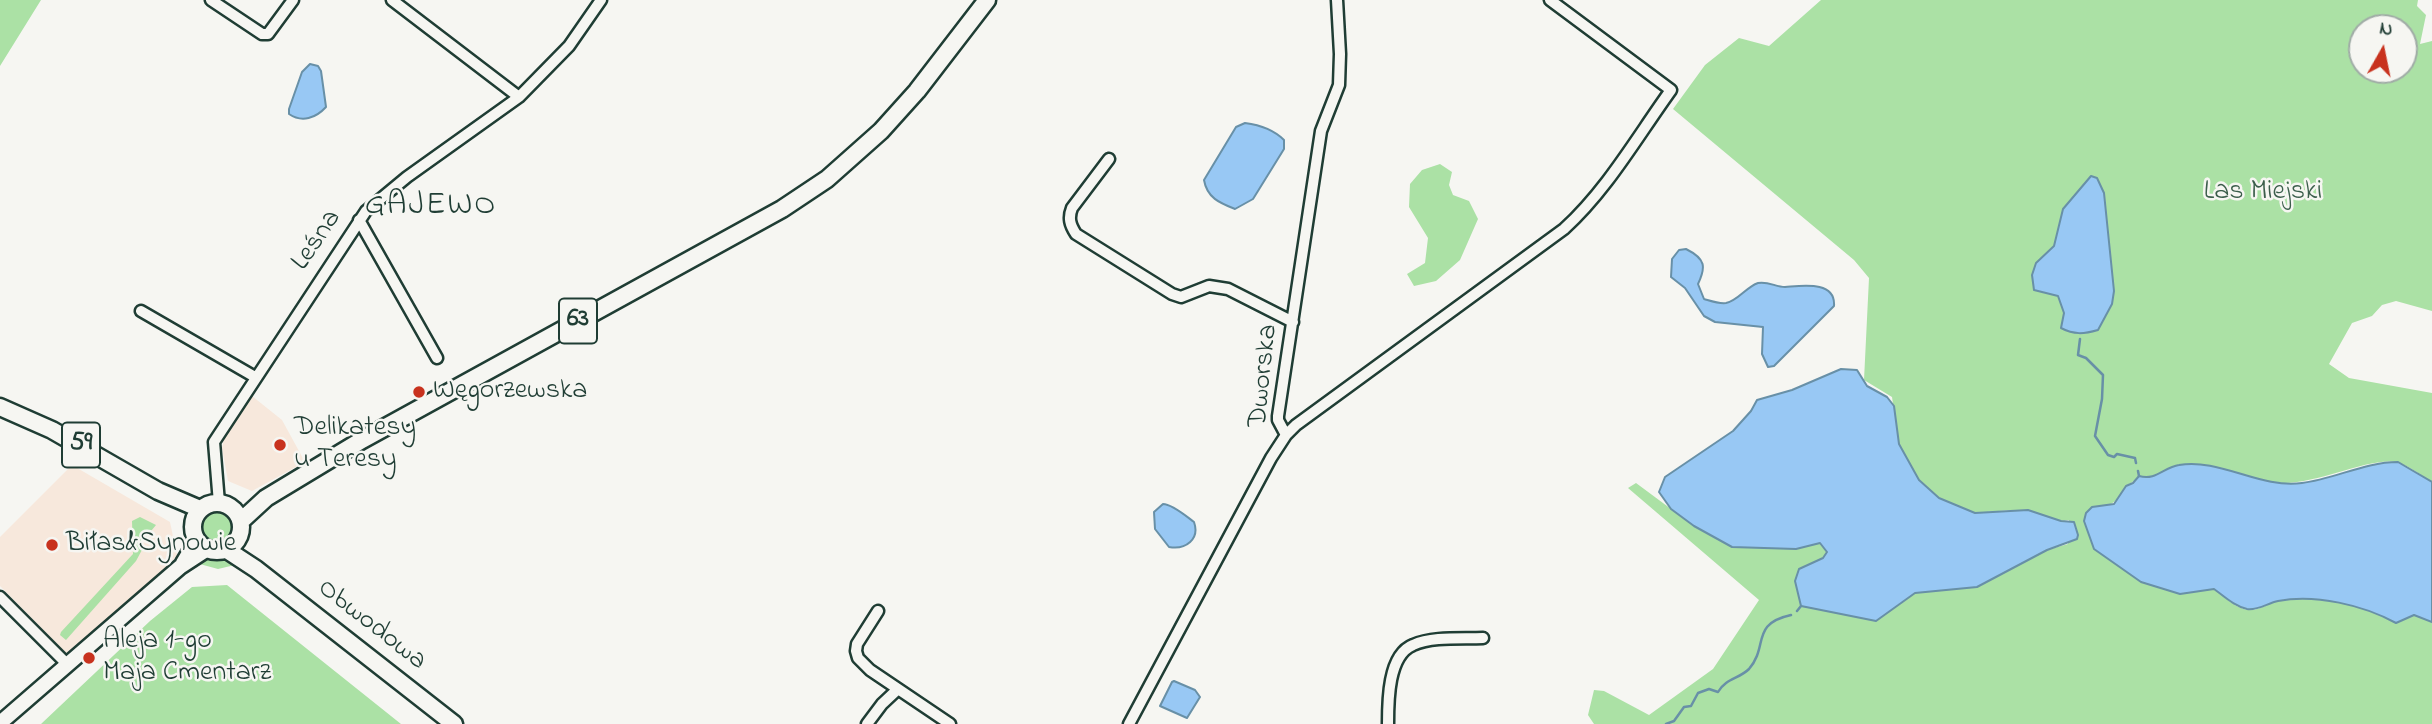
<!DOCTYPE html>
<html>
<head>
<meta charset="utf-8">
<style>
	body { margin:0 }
	#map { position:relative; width:2432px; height:724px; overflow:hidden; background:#f6f6f2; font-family:"Indie Flower",sans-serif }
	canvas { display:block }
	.north { position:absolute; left:2348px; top:14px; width:70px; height:70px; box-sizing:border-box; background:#f6f6f2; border:2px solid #a0aca6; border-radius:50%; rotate:9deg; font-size:19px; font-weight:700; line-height:28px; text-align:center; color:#1f3d34 }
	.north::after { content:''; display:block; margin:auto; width:24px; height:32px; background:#c8321e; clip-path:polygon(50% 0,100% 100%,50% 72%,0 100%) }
</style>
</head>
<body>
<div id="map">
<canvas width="2432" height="724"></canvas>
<div class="north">N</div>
</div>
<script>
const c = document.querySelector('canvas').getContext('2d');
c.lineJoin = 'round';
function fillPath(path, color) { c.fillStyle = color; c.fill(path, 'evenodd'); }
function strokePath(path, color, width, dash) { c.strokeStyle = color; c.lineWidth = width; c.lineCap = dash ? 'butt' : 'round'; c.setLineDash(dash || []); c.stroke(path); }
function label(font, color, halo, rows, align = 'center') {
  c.font = font + ' "Indie Flower",sans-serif'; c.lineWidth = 5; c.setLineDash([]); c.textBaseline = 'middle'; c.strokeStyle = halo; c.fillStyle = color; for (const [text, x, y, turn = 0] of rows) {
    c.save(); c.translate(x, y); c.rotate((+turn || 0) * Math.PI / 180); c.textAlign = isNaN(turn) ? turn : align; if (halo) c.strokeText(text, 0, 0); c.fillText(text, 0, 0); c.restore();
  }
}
fillPath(new Path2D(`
	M252,396L282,420L305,462L252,491L228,481L222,448L225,434Z
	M72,465L170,522L177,555L155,581L87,642L66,653L0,586V537Z`), '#f7e8dc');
fillPath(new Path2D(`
	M0,0H41L0,66Z
	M1821,0H2418L2417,6L2426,15L2420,44L2432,41V311L2396,301L2382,305L2372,316L2352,323L2329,364L2349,378L2432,393V482C2422,476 2411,467 2399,463C2372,454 2311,489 2273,482C2243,478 2209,459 2178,465C2163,468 2155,481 2138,477C2134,482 2128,484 2125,488C2115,499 2119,502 2103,507L2180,594L2214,589C2225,597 2238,611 2252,610C2261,609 2270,603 2278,601C2316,594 2363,605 2396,623L2414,615L2432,622V724H1594L1588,715L1594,690L1604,691L1649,715L1713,669L1759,600L1628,488L1636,483L1694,526L1777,547L1796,549L1820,543L1827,552L1823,558L1799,569L1795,580L1801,606L1876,621L1915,593L1977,587L2047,550L2068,544L2069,520L2061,521L2011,510L1975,513L1939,498L1919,480L1899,444L1892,397L1864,380L1869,278L1854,260L1673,109L1705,65L1739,38L1769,46ZM2362,28H2404V70H2362ZM2104,193L2114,291L2064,313L2058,296L2045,292L2036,263L2054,246L2063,209Z
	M1440,164L1452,172L1449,185L1453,195L1469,201L1478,219L1460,260L1436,281L1414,286L1407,274L1425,263L1428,238L1409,207L1410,184L1422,170Z
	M201 527a17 17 0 1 1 34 0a17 17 0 1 1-34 0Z
	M140,517L156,525L142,542L143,548L136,561L66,640L60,635L61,632L133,554L132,521Z
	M209,556L231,558L239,564L218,569L196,563Z
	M227,585L401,724H41L150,621L192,587Z`), '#abe1a5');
const water = new Path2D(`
	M310,64L318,66L321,71L326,107C316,118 302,123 289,114V109L302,72Z
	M1245,123C1260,125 1273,129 1284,140V149L1253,199L1235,209C1220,203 1207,198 1204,180L1236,127Z
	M2091,176L2097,178L2104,193L2114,291L2112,304L2098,330C2084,334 2074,335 2061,328L2064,313L2058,296L2034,290L2032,275L2036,263L2054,246L2063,209Z
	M1686,249C1706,259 1706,267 1698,284L1704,299C1711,301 1719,304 1726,303C1738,301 1746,287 1758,283C1768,281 1776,287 1785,287C1801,286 1836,280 1834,306L1774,366L1768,367L1762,354L1763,327L1715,322L1704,316L1685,288L1671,277L1672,259L1679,250Z
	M1841,369L1857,370L1867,386L1887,397L1894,406L1899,444L1919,480L1939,498L1975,513L2028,510L2061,521L2074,522L2078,535L2077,539L2047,550L1977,587L1915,593L1876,621L1801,606L1795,581L1799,569L1823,558L1827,552L1820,543L1796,549L1732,547L1694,526L1671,509L1659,492L1665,477L1733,431L1751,411L1757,400L1792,390Z
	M2398,462L2432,482V622L2414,615L2396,623C2363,605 2316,594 2278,601C2268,603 2257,611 2247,609C2234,606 2225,597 2214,589L2180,594L2141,582L2094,549L2084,521L2086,513L2092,507L2114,504L2126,486L2133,483L2139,476C2156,481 2164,467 2179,465C2220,458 2260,489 2302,483C2335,479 2364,462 2398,462Z
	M1163,504C1172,504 1186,516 1194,522C1200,539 1186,550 1169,547L1155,529L1154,512Z
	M1174,681L1195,690L1200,697L1187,718L1160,706L1172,682Z`);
fillPath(water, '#98c8f4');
strokePath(water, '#6890a7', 2);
strokePath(new Path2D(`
	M2080,339L2078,355L2086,358L2103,375L2102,399L2095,436L2108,455L2114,457L2117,454L2135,458L2136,463
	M2138,471L2139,476
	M1797,611L1801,606
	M1666,724L1674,721L1684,707L1691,706L1698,693L1709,689L1718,692C1726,678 1739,679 1749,669C1769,646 1750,624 1791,615`), '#6890a7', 2.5);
const street = new Path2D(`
	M211,0L262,34H268L293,0
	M392,0L519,97
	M1109,159L1072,208C1068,218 1070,225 1076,234L1172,294L1181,297L1209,286L1228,289L1293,322
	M359,220L437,358
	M141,311L255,377
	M1286,435L1278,420V416L1321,131L1339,85L1340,54L1337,0
	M219,503L214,442L366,211L407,177L519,97L569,46L601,0
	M0,597L68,665
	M878,611L857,644L856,651L858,658L870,670L950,724
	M867,724L882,704L898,689
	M1129,724L1271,458L1286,435L1296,425L1564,229C1607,190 1637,137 1671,90L1550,0
	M1388,724C1388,701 1388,655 1413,645C1433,636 1462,639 1483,638`);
const secondary = new Path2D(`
	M183,563L196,541
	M0,723L180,567L206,550`);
const primary = new Path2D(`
	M0,407L52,430L158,491L200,509
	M193 527a24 24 0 1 1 48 0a24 24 0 1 1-48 0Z
	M241,521L266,498L362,440L782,209L827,179L881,131L917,91L987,0
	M227,550L256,569L454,724`);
strokePath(street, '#1f3d34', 15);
strokePath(secondary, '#1f3d34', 19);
strokePath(primary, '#1f3d34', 21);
strokePath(street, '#f6f6f2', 10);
strokePath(secondary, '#f6f6f2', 14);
strokePath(primary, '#f6f6f2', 16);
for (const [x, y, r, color] of [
	[419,392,7,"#c8321e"],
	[280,445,7,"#c8321e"],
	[52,545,7,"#c8321e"],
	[89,658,7,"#c8321e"]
]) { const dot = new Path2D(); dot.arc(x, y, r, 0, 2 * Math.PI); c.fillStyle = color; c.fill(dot); strokePath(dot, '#f6f6f2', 2.5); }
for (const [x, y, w] of [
	[578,321,38],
	[81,445,38]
]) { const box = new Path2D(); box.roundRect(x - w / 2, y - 22.5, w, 45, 5); c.fillStyle = '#f6f6f2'; c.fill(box); strokePath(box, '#1f3d34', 2); }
label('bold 26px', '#1f3d34', null, [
	["63",578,321],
	["59",81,445]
]);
label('28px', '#3b5e4b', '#f6f6f2', [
	["Las Miejski",2263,193]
]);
label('28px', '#1f3d34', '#f6f6f2', [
	["Leśna",318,241,-56],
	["Dworska",1265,376,-84],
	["Obwodowa",371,626,38]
]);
label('28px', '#1f3d34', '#f6f6f2', [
	["Węgorzewska",433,392],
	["Delikatesy",294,429],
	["u Teresy",294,461],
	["Biłas&Synowie",66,545],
	["Aleja 1-go",103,642],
	["Maja Cmentarz",103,674]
], 'left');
c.letterSpacing = '2px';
label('32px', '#1f3d34', '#f6f6f2', [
	["GAJEWO",431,208]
]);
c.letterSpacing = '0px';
</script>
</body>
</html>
